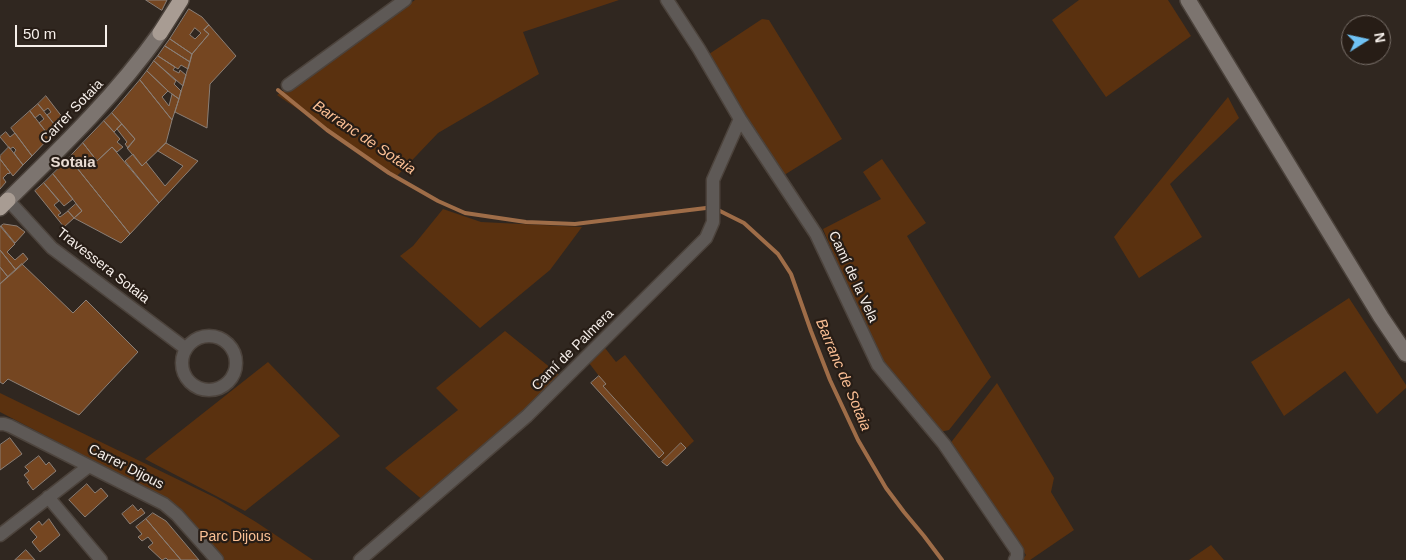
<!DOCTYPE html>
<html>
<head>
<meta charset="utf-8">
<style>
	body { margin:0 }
	#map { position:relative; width:1406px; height:560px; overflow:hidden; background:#302720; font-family:Helvetica,sans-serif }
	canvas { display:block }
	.north { position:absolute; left:1341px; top:15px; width:50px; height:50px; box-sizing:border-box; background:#271d16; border:1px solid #7a716b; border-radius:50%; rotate:80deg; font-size:14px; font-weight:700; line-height:20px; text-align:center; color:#f6efea }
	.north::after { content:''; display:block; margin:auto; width:18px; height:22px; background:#6fc2f4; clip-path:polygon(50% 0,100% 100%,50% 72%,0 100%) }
	.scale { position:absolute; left:15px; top:25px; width:92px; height:22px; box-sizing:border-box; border:2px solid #f6efea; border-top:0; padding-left:6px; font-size:15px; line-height:18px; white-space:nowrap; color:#f6efea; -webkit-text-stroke:4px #271d16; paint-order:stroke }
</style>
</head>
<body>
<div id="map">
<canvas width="1406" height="560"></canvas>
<div class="north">N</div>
<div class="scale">50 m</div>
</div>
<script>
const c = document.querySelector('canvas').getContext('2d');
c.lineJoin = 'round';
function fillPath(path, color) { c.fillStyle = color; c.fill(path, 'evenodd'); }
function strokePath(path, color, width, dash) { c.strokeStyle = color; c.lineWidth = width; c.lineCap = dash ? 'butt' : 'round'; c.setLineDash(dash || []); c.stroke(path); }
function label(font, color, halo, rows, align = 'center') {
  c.font = font + ' Helvetica,sans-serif'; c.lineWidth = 4.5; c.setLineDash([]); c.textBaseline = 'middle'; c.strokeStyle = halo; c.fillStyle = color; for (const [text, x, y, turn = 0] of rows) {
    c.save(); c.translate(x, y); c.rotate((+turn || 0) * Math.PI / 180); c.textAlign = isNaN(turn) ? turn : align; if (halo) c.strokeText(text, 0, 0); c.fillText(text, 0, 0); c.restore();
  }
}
fillPath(new Path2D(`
	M415,0H619L523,32L539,74L438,133L397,176L277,95Z
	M1079,0H1168L1191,36L1106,97L1052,20Z
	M762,19L769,20L842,139L781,177L706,56Z
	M1228,97L1239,118L1170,184L1202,237L1139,278L1114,237Z
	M882,159L926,223L907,236L991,377L949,430L940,432L885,369L866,333L823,229L881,199L863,172Z
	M443,209L481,222L582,227L550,270L480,328L400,256L413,246Z
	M1349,298L1406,385V388L1377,414L1345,371L1284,416L1251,362Z
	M505,331L562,377L425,502L385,468L458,410L436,388Z
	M605,348L616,362L625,355L694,441L667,466L591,383L599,376L589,363Z
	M268,362L340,436L245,511L145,459Z
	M997,383L1054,478L1051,492L1074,530L1030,560H1022L1026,555L949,445Z
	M0,393L216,498L256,522L313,560H224L185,513L179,507L158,494L0,412Z
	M1211,545L1224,560H1189Z`), '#5a310f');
strokePath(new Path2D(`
	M278,90L327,130L389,173L438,201L465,213L526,222L575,224L706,208
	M718,210L744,223L778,254L791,274L811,331L830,380L858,440L886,488L904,512L924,536L942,560`), '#9f6d48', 4);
const building = new Path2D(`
	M146,0H167L162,10Z
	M189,9L202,17L209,25L204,30L209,34L192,54L170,39ZM195,28L201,33L195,39L190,35Z
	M209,25L236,56L210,84L207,128L175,112L192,54L209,34L204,30Z
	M170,39L192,54L190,62L165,46Z
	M165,46L190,62L188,69L181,65L178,69L158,56Z
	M158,56L175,67L173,70L179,73L180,70L186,75L183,86L154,61Z
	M154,61L176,81L174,84L181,91L179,99L168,91L147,71Z
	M147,71L168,91L162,97L169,106L172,94L179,99L172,120L140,80Z
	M140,80L172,120L166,143L142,166L127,148L135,139L112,113Z
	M46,96L66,122L58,129L47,115L51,112L48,108L44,111L38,104Z
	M38,104L58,129L50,137L39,123L44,119L40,114L35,118L30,111Z
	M30,111L50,137L32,156L11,128Z
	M112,113L122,124L114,132L104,121Z
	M104,121L120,139L117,142L123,147L117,152L112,147L97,161L83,143Z
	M122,124L135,139L128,148L125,144L127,142L117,129Z
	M6,132L10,137L15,133L32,156L23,165L14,153L16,150L13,147L10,149L0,137Z
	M83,143L97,161L112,147L159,203L130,234L69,158Z
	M166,143L198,161L159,203L125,161L133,154L142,166L146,162L165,186L183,166L158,151Z
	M9,147L23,165L13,176L0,159V156Z
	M69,158L130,234L121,243L74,218L82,211L53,174Z
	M0,159L10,172L9,174L8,173L3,178L6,182L0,189Z
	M53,174L73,199L64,206L44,183Z
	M44,183L59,201L54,205L61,213L58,215L60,217L68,211L74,218L64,227L35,191Z
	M76,204L82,211L74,218L68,211Z
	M4,224L17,226L25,232L15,243L1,226Z
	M0,226L15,244L7,252L15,260L23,253L28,259L16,270L0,250Z
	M0,250L16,270L8,277L0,267Z
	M22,264L73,313L86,300L138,352L79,415L8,379L3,384L0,382V284Z
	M0,267L8,277L0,284Z
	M599,376L606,384L603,386L664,453L659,458L591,383Z
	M10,438L22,454L0,470V445Z
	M681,443L686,448L667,466L662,462Z
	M39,456L46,465L49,462L56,471L33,490L27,482L29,481L24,475L29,471L25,467Z
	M87,484L95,493L101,488L108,496L85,517L69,500Z
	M133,505L138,511L141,508L145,513L130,524L122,514Z
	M153,513L166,521L199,560H181L146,519Z
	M49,519L60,535L40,552L32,542L37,537L30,529L39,521L42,525Z
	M146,519L181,560H168L166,558L162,560L148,547L153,543L148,537L142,541L138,537L142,534L136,527Z
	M26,550L35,560H15Z`);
fillPath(building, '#754621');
strokePath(building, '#8b7f76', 1);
const street = new Path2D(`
	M667,0L699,49L740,119L816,234L878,365L944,444L1017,551V557L1015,560
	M288,85L405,0
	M8,200L52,248L185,348
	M182 363a27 27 0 1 1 54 0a27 27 0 1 1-54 0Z
	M0,424H4L10,426L164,504L177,515L217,560
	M48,497L101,560
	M0,535L89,466
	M360,560L527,416L706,238L713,222V180L740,119`);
const secondary = new Path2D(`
	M1188,0L1381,317L1406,354
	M8,200C62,147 116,95 160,33`);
const highway = new Path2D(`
	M160,33L181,0
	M0,208L8,200`);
strokePath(street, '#4c433c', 15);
strokePath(secondary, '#4c433c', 18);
strokePath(highway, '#4c433c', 18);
strokePath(street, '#5e5956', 12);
strokePath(secondary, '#7c746f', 15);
strokePath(highway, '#a89c93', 15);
label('14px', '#f6efea', '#271d16', [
	["Carrer Sotaia",72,112,-46],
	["Travessera Sotaia",103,266,38],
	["Camí de la Vela",853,277,65],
	["Camí de Palmera",573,350,-45],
	["Carrer Dijous",126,467,27]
]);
label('14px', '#fcc195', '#271d16', [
	["Parc Dijous",235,537]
]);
label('italic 15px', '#fbbf94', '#271d16', [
	["Barranc de Sotaia",364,138,34],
	["Barranc de Sotaia",843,375,67]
]);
label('bold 15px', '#e9dcd3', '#271d16', [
	["Sotaia",73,163]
]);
</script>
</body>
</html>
